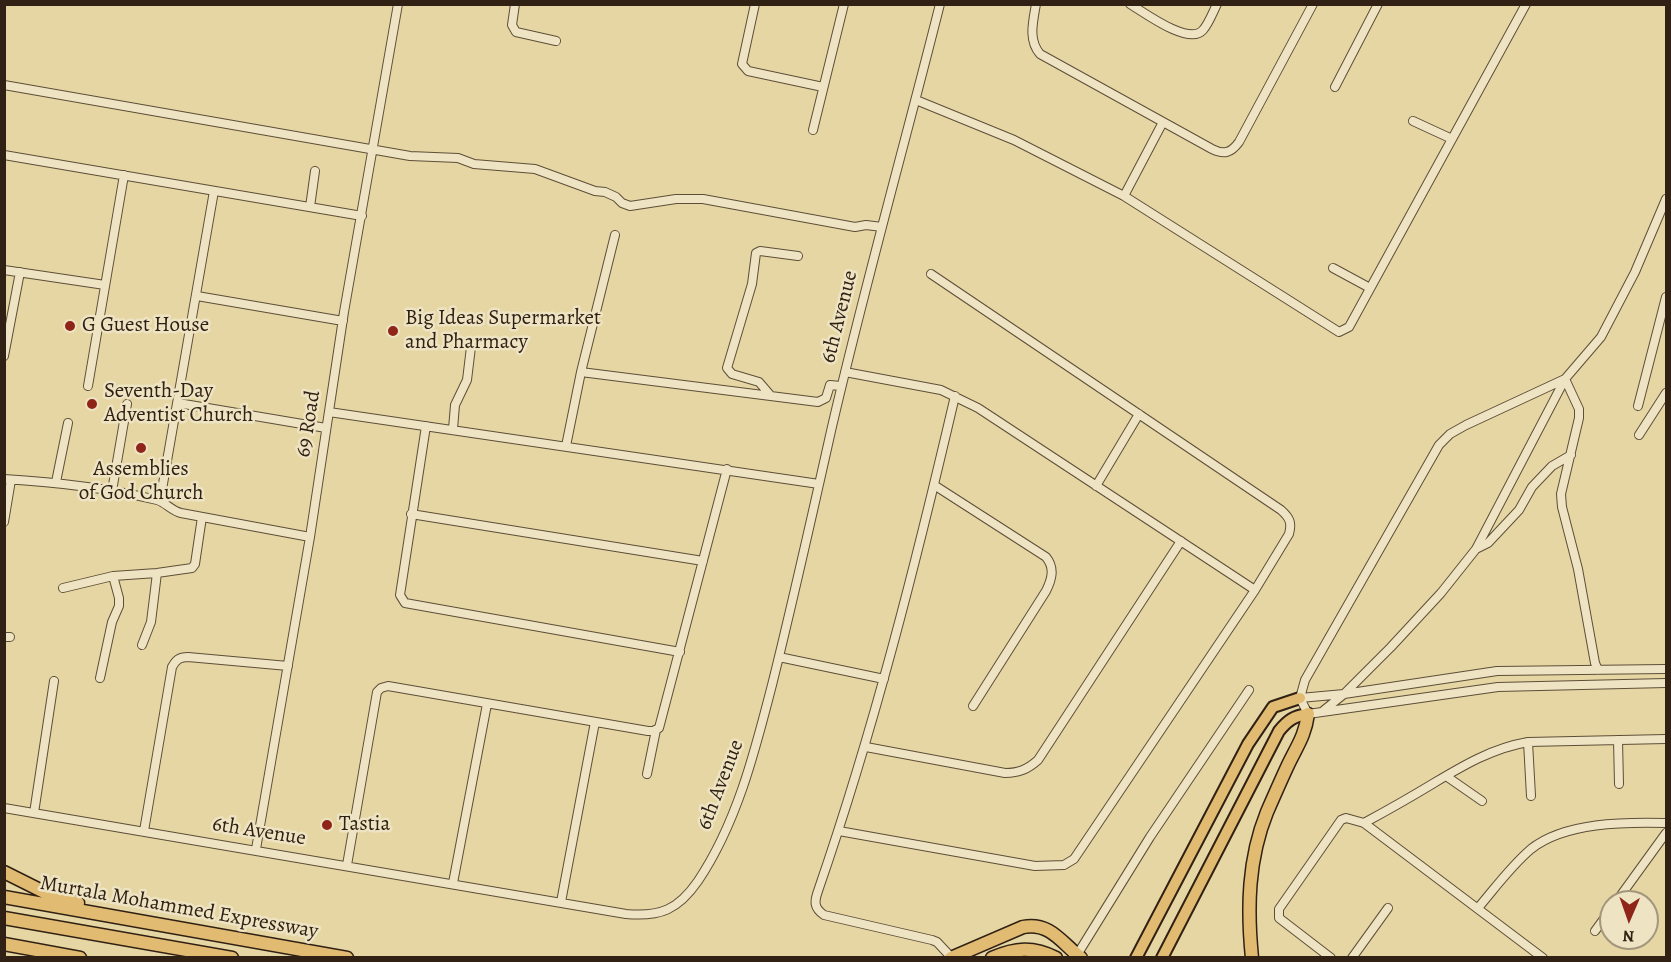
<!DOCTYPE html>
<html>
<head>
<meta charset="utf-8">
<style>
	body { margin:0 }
	#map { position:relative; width:1671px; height:962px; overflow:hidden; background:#e5d6a3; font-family:Alegreya,serif }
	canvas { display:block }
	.frame { position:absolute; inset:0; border:6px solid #312114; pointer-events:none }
	.north { position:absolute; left:1599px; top:890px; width:60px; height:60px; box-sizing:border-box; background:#eee4c3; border:2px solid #a2967d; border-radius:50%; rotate:182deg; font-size:16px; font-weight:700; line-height:24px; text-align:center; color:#312114 }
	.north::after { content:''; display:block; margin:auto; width:21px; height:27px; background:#8f2418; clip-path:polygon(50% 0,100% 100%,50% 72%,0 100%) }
</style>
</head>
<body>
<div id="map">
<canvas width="1671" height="962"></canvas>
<div class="frame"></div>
<div class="north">N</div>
</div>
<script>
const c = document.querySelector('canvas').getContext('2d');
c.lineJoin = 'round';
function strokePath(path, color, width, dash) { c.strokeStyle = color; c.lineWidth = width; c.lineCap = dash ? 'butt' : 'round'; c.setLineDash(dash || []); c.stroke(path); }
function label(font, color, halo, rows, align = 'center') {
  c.font = font + ' Alegreya,serif'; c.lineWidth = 5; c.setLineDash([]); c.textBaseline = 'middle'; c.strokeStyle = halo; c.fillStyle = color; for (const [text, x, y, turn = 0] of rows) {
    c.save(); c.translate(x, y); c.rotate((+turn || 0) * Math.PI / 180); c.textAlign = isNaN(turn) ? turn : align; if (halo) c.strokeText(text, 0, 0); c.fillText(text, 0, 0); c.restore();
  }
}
const minor = new Path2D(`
	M515,4L512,25L516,32L556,41
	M755,4L742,64L748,71L823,87
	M1036,4C1033,22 1028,40 1040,54L1212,149C1224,155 1231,153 1239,142L1313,4
	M1130,4C1145,13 1189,46 1203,30C1209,23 1213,12 1217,4
	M4,85L410,156L458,158L474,164L535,169L595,191L605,192L616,197L622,203L630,206L676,199H703L855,227L866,225L882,227
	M1335,87L1378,4
	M916,100L1014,140L1124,196L1339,332L1349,327L1526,4
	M1413,121L1452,139
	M813,130L844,4
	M4,155L362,216
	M1124,196L1163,122
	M310,207L315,171
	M1333,268L1370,288
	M4,270L105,285
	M197,296L343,321
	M4,356L20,272
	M581,372L818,402L826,398L830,385L841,386
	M845,372L941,390L978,408L1255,590
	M1565,379L1466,425L1450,434L1439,445L1305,680L1300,698L1308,714L1498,687L1666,683
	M88,386L124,175
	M771,396L759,382L732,374L727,368L752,284L756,253L760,251L798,256
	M178,403L326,428
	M1638,406L1666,297
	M329,412L819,484
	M426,426L400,595L405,603L680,652
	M453,429L455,405L467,380L471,347
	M1639,435L1666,393
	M566,446L581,372L615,235
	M4,479C56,482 107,488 157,500C165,502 172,511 181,513L310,537
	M56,482L68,423
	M934,485L1046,557C1055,568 1052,579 1046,591L973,706
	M1096,486L1139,414
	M112,491L127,404
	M160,501L214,191
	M411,514L703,561
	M4,522L11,480
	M1476,549L1488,543L1519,510L1532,487L1552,466L1571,455
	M63,588L113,576L157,573L192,568L195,564L202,517
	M4,637H10
	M142,645L151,622L157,573
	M779,657L884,679
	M1598,670L1595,663L1578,569L1562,507L1561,494L1579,418V409L1565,379L1601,337L1635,272L1666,199
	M100,678L112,622L119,606V598L113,576
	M1300,698L1344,694L1497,671L1666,669
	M1323,711L1344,694L1391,647L1441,593L1476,549L1565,379
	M1618,740L1619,784
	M1528,742L1531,796
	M866,747L1005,773C1019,773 1028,769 1038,760L1181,541
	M647,774L656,730
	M1446,776L1482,801
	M4,808L626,914C660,917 678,910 698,881C737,823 755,751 772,685C793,601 812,516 831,431C864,288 904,147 940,4
	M34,813L54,681
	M1364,823C1388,810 1411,797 1434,783C1464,765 1493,748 1528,742L1666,739
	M144,831L172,667C176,660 179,657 188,657L288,666
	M839,831L1035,866L1064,865L1074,859L1255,590L1289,534C1292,523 1290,518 1281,510L931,274
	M256,849L310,537L344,312L398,4
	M347,865L377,692L381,688L388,686L648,731H653L659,728L727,469
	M453,883L487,704
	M561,902L595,722
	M1616,902L1666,833
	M1478,908C1495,888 1511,866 1531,849C1565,822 1625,822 1666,823
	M1595,931L1611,909
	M1077,955L1150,837L1249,690
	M951,957L937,942L932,940L824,915C814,908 814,902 818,891C874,729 916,563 955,396
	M1331,958L1279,918V909L1341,820L1346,818L1364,823L1543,958
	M1352,958L1388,908`);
const major = new Path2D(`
	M1136,958L1248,744L1273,707L1300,698
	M1162,958L1279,731C1288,720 1294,716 1308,714`);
const highway = new Path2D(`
	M4,872L50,895L78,903
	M4,897L347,958
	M4,918L232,958
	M4,944L80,958
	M951,958L1023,927C1050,922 1061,942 1081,958
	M992,958C1015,948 1033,946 1056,958
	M1252,958C1247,908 1248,859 1267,812C1274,796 1281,780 1288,765C1297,746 1305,736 1308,714`);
strokePath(minor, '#5e4e38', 10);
strokePath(major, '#312114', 14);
strokePath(highway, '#312114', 15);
strokePath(minor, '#eee4c3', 8);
strokePath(major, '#e2bb72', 10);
strokePath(highway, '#e2bb72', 12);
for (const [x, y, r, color] of [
	[70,326,6,"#8f2418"],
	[393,331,6,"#8f2418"],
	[92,404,6,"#8f2418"],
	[141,448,6,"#8f2418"],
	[327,825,6,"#8f2418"]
]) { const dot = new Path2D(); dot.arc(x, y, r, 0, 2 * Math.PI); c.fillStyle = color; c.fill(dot); strokePath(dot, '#eee4c3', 2); }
label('21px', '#312114', '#eee4c3', [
	["6th Avenue",840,317,-76],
	["69 Road",309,424,-81],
	["6th Avenue",721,785,-69],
	["6th Avenue",259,832,9],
	["Murtala Mohammed Expressway",179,908,10]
]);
label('21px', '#312114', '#eee4c3', [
	["Big Ideas Supermarket",405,319],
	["and Pharmacy",405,343],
	["G Guest House",82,326],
	["Seventh-Day",104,392],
	["Adventist Church",104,416],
	["Assemblies",141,470,"center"],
	["of God Church",141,494,"center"],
	["Tastia",339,825]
], 'left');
</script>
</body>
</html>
